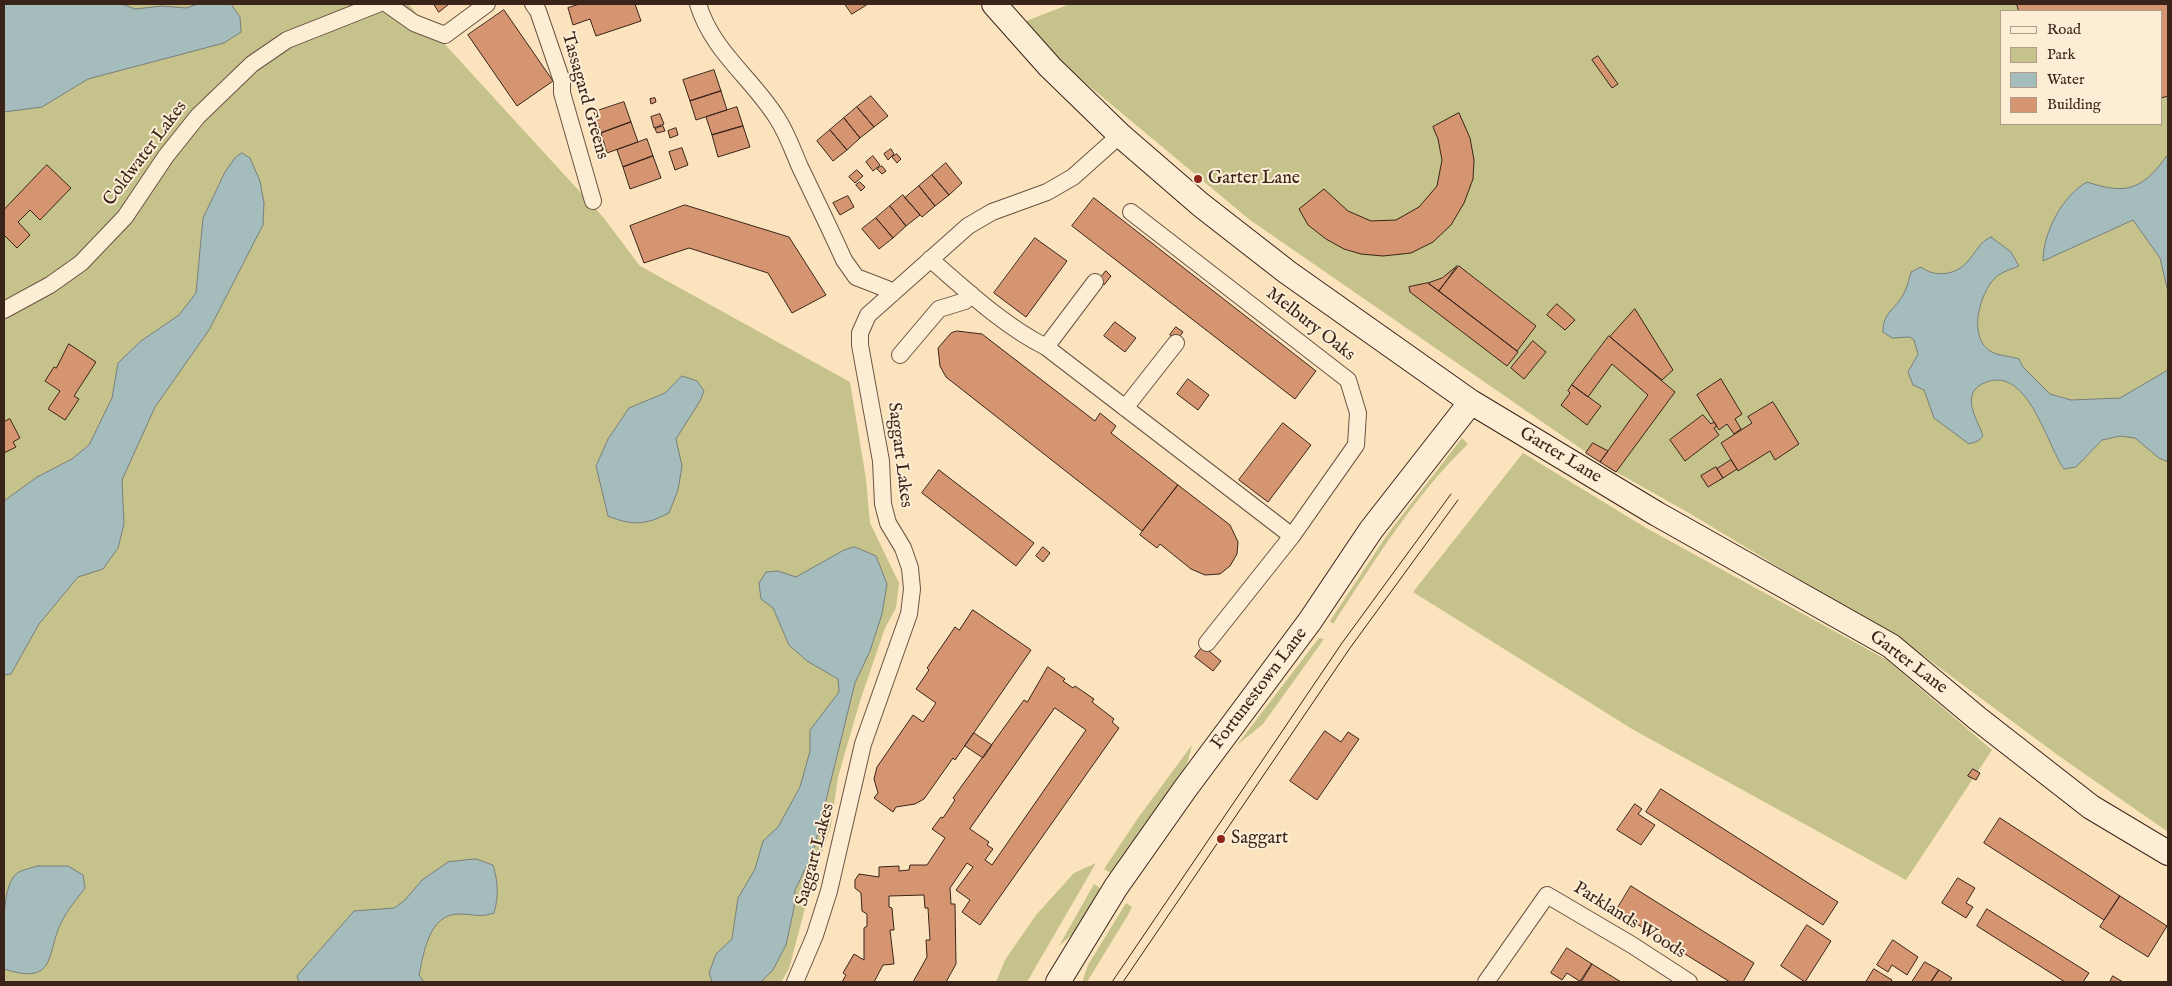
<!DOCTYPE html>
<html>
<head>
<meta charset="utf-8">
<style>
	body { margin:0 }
	#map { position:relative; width:2172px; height:986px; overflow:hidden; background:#fbe4bd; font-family:"IM FELL English",serif }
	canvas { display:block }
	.frame { position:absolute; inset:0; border:5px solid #3a241a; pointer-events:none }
	.legend { position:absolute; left:2000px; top:10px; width:162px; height:115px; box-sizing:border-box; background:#fcedd4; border:1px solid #ae9d8a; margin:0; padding:6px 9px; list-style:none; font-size:15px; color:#3a241a }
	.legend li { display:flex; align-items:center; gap:10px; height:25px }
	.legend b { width:25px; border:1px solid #ae9d8a }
</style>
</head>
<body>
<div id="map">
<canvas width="2172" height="986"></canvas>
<div class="frame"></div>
<ul class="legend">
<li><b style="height:6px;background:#fcedd4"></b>Road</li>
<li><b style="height:14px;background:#c6c28c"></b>Park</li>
<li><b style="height:14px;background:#a4bcbc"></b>Water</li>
<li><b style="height:14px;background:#d69571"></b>Building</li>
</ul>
</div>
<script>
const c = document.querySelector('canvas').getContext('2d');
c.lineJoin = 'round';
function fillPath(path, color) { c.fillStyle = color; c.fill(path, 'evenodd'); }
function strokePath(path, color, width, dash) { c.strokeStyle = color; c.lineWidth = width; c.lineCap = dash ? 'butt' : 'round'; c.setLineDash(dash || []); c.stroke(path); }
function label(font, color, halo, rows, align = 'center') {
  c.font = font + ' "IM FELL English",serif'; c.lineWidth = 4; c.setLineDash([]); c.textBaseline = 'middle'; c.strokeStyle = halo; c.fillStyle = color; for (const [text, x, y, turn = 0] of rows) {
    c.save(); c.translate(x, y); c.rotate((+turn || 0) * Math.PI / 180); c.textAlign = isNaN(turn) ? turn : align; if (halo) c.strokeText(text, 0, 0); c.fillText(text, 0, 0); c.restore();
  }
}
fillPath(new Path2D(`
	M4,4H408L603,217L640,266L850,382L866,479L870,523L899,583L896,608L885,628L860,701L838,777L831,826L810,889L789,969L781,982H4Z
	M1070,4H2168V832L2059,756L1913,648L1689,513L1609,468L1250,220L1040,45L1021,23ZM2001,11H2161V124H2001Z
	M1462,438L1468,444C1414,496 1374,562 1333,624L1330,621L1387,535Z
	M1523,453L1648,529L1887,660L1992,750L1906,880L1632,729L1413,592Z
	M1319,638L1324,639L1263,724L1237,745Z
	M1192,745L1187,764L1112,874L1104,869L1138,818Z
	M1096,863L1027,982H996L1005,960L1036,915L1074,873Z
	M1094,884L1103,890L1076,931L1059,946Z
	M1126,903L1132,907L1128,915L1087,982H1082L1088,965Z`), '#c6c28c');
const water = new Path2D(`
	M4,4H122L135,9L162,6L186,8L198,4H231L240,17L241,32L224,43L88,79L42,107L4,112Z
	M242,153L250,158L260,181L264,203L263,225L209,330L155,407L122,480L124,524L118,548L103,569L78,577L39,624L11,674L4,675V501L37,477L72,459L89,445L112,398L118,363L141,341L179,315L196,293L203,218L225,172L235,158Z
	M2166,157H2168V292L2160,258L2133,220L2043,261C2043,233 2062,196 2087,182C2126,195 2142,190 2166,157Z
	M1991,237L2011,252L2019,266C2012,269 2001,272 1995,278C1979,294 1967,339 1992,352C1999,356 2011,356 2019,359L2023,367L2050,394L2071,400L2120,398L2168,370V462L2159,458L2135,438L2120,436L2102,440L2076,467L2064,469C2046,444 2027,361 1982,384C1960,396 1978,420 1983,436L1978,441L1969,444L1934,418L1924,390L1913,385L1908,372L1918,354L1914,340L1910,337L1892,338L1883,332C1882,312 1898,308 1905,291C1908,285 1909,278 1911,272L1921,267C1935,278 1956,275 1967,262C1975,254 1980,241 1991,237Z
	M682,376L697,381L704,391L700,401L676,439L682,466L678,490L669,513C646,525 632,526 608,516L596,466L608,439L629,408L665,393Z
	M855,547L876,556L887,584L882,614L870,651L855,683L813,853L795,890L794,908L786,945L773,970L761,982H712L709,973L716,954L732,939L738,898L755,869L763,841L778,827L800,787L810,751V730L839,692L838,679L807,661L789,645L773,608L761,599L759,583L766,572L778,571L796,577L844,550Z
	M476,859L493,865C498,882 499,895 494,913C479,918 474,914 459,914C429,914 424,952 419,975L424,982H299L297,976L354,911L394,908L405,900L422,880L448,862Z
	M38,866H68L83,875L85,888C77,899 67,910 61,923C46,954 57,986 4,969C4,947 0,888 16,874C21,870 31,868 38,866Z`);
fillPath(water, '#a4bcbc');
strokePath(water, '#7a7f7b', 1);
const building = new Path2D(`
	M434,4H449L439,12Z
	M580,4H635L641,21L596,36L590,19L573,25L568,8Z
	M845,4H868L852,14Z
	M2017,4H2168V96L2161,98V11H2019Z
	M504,10L553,81L517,106L468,35Z
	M1598,56L1618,84L1612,88L1592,60Z
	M714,70L721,91L690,101L683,80Z
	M721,91L727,110L696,120L690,101Z
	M871,96L888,116L874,127L857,107Z
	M655,98L656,102L651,104L650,99Z
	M624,102L631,122L601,133L594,112Z
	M737,107L743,126L712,135L706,117Z
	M857,107L874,127L860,138L844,118Z
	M1459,113L1470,138L1474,160L1473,179L1464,203L1451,225L1433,242L1411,253L1383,256L1361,254L1344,249L1326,239L1308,225L1299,209L1324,189L1348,211L1371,221L1396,220L1419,207L1437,186L1442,160L1438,139L1433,127Z
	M660,114L664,124L654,128L651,117Z
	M844,118L860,138L847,150L830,130Z
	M631,122L638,142L607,153L601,133Z
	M663,126L665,131L657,133L655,129Z
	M743,126L750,147L718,157L712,135Z
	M676,128L678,135L670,138L668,131Z
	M830,130L847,150L833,161L817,141Z
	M647,139L653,156L623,167L617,150Z
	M682,148L688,165L675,170L669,152Z
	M891,149L894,154L888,160L884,154Z
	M897,154L901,159L897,163L892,157Z
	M653,156L661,178L630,189L623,167Z
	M873,156L880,165L873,171L866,162Z
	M946,163L962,183L949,195L932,175Z
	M47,165L71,188L40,220L30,210L18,222L30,235L17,248L4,235V210Z
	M882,166L886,171L882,174L877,169Z
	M857,170L863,176L855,183L849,177Z
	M932,175L949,195L935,206L919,186Z
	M860,182L865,187L861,191L856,185Z
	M919,186L935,206L922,217L905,198Z
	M903,195L920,215L906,226L890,206Z
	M848,196L854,207L840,215L833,203Z
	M1094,198L1316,371L1295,399L1072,226Z
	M685,205L789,237L826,295L792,313L768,273L689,248L644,263L630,226Z
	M890,206L906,226L893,238L876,218Z
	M876,218L893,238L879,249L862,229Z
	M1035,238L1067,261L1026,317L994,293Z
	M1457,266L1439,291L1428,283L1442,278Z
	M1459,266L1536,326L1517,351L1439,291Z
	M1106,271L1111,276L1104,285L1099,280Z
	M1428,283L1518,352L1507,366L1410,292L1409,287Z
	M1557,304L1575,320L1565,330L1547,315Z
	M1635,309L1673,370L1662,380L1610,337Z
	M1115,322L1136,338L1125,352L1104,336Z
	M1176,327L1183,332L1177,340L1170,335Z
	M957,331L982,334L1095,421L1100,413L1116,426L1111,433L1178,485L1142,531L946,377L940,366L938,348L951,333Z
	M1609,336L1675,392L1616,472L1600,462L1648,395L1612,364L1588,397L1572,385Z
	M1533,341L1546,352L1524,379L1511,368Z
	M69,344L96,362L74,396L79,399L65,420L48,409L60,391L45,381L54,367L56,368Z
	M1188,379L1209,395L1198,410L1177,394Z
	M1721,379L1742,414L1735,419L1741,429L1734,434L1727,424L1719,430L1697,395Z
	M1572,385L1601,406L1587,425L1561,405L1570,393L1568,391Z
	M1773,402L1799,444L1775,460L1770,451L1738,471L1721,443L1752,423L1748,417Z
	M1703,415L1711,424L1714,422L1717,426L1714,428L1719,435L1685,461L1670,440Z
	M10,419L20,438L13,442L16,447L4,453V422Z
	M1283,423L1311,445L1268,502L1239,480Z
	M1593,443L1608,451L1600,462L1586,453Z
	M1731,460L1737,469L1723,478L1717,469Z
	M1716,467L1723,478L1708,487L1701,476Z
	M939,470L1034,543L1016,566L922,493Z
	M1178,485L1230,525L1238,542L1237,554L1230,566L1220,574L1205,575L1191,569L1160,544L1157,548L1140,535Z
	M1043,547L1050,553L1043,562L1036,556Z
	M973,610L1031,650L955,760L953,758L924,799L915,804L896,807L893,812L874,798L878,793L874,779L877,767L913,715L923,722L936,703L916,689L929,670L927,668L955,627L959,630Z
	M1203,646L1221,661L1213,671L1195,657Z
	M1048,667L1065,679L1063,681L1073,688L1075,686L1094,699L1092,702L1114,719L1112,722L1119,728L980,925L962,912L970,900L956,890L973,867L967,863L950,888L951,904H955L956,964L946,982H913L927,957L926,940H930L928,908H925L924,895L889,896V907L892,908L894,930H890L894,964L883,965L874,982H842L846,975L843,973L854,954L864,960V928L867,926V914L862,911L861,893L855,888V880L859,874L879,877V867L899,866V871L909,870L910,865H927L945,838L932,829L941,817L943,818L955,800L953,798L1024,700L1027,702ZM1055,708L1086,730L992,865L985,860L993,849L987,845L989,842L970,829Z
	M1325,731L1341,742L1348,732L1359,739L1317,800L1290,781Z
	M974,733L992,745L983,758L965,746Z
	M1973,769L1980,773L1976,780L1968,776Z
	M1661,789L1838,902L1823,925L1646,812Z
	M1635,804L1642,809L1638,814L1655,825L1641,845L1617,830Z
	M2000,818L2120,896L2104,920L1984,843Z
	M1958,878L1975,888L1966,903L1973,907L1966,918L1942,903Z
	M1631,886L1754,963L1743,982H1730L1616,911Z
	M2120,896L2167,926L2148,957L2100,927Z
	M1987,909L2089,973L2083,982H2065L1977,926Z
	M1807,925L1831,941L1805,982L1781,966Z
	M1893,940L1918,957L1907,975L1892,965L1888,972L1877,965Z
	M1567,948L1592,964L1581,982L1567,973L1562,980L1551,973Z
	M1925,962L1939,970L1931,982H1912Z
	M1592,964L1621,982H1580Z
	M1874,969L1892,980L1891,982H1866Z
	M1939,970L1952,978L1949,982H1931Z
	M2113,976L2123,982H2110Z`);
fillPath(building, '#d69571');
strokePath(building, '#3a241a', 1);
const street = new Path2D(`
	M387,4L414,23L445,35L487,4
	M533,4L538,11L562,81V93L593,201
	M698,4C712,51 752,78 777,118C787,133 793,151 800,167C815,198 830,229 844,260L856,277L887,289L892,294
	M1131,212L1348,380L1358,413L1356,445L1292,536L1207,643
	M930,259C966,290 1004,326 1046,347L1292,536
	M4,310L50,285L81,263L125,217L166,156L198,116L252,64L287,40L378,4
	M1046,347L1095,282
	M900,355L939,309L965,301L971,294
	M1125,408L1176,343
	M795,982L815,935L829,891L863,744L909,614L912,589L910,568L903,548L888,523L883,504L881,461L860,345V333L868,315L968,226L992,212L1047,192L1073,177L1120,135
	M1486,982L1547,895L1632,945L1689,982`);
const secondary = new Path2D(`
	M994,4L1050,67L1120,135L1201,205L1287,272L1471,402L1657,514L1891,646L1977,718L2091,807L2168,853
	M1058,982L1116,887L1185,789L1310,621L1371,530L1471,402`);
strokePath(street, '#6a5443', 18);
strokePath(secondary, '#3a241a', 26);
strokePath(street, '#fcedd4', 16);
strokePath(secondary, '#fcedd4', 24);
strokePath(new Path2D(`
	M1112,982L1342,643L1451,494
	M1123,982L1350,648L1458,500`), '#3a241a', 1);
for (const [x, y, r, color] of [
	[1198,179,5,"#8f2418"],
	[1221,839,5,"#8f2418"]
]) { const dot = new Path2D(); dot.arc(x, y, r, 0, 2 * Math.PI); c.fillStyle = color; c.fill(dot); strokePath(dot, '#fcedd4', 2); }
label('18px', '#3a241a', '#fcedd4', [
	["Tassagard Greens",584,96,74],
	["Coldwater Lakes",146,154,-53],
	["Melbury Oaks",1310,325,38],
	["Saggart Lakes",899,455,83],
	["Garter Lane",1560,456,31],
	["Garter Lane",1908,663,37],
	["Fortunestown Lane",1260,689,-53],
	["Saggart Lakes",816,855,-75],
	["Parklands Woods",1629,921,32]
]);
label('18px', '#3a241a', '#fcedd4', [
	["Garter Lane",1208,179],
	["Saggart",1231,839]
], 'left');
</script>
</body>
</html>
